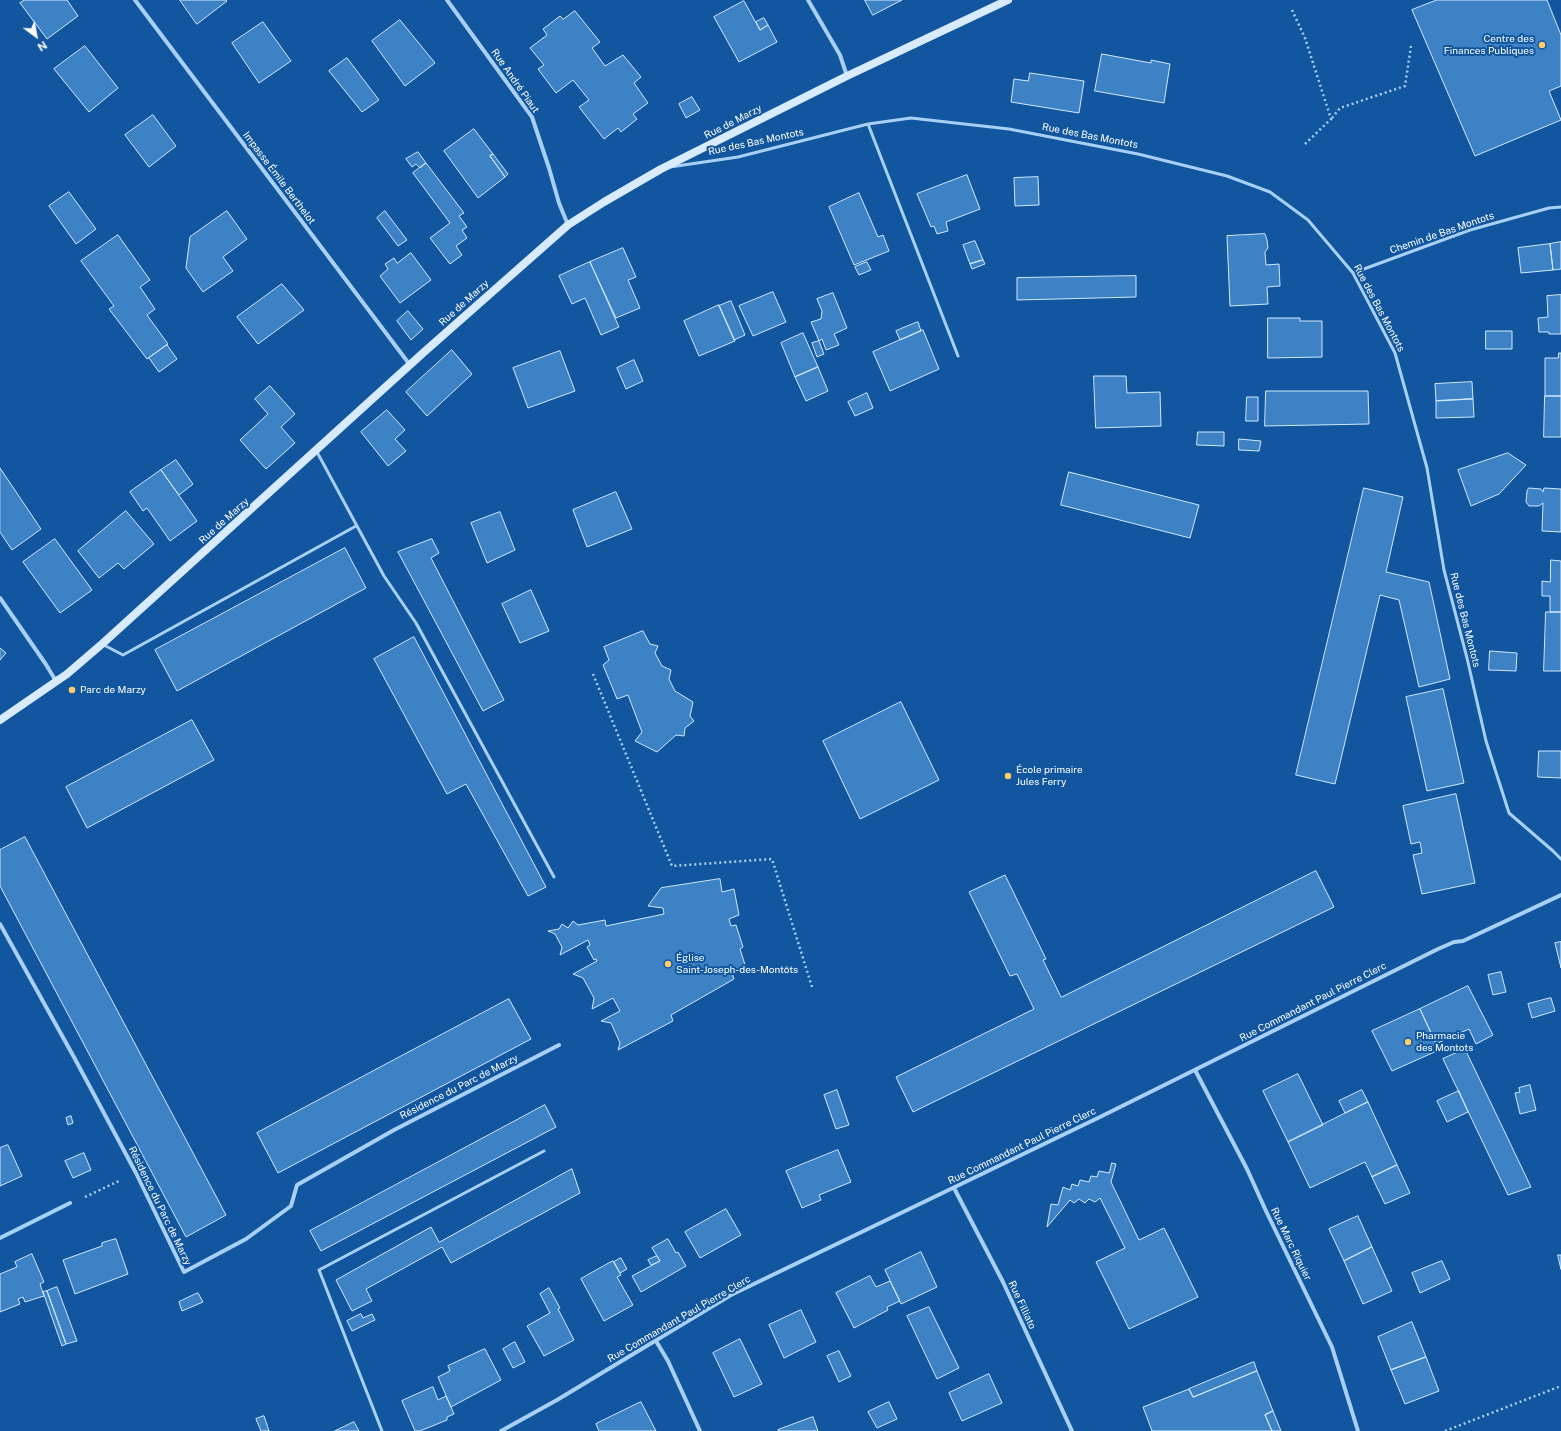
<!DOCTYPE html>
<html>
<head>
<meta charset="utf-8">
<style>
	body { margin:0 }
	#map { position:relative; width:1561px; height:1431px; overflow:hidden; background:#11569e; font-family:"Public Sans",sans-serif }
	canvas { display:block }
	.north { position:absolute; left:16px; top:16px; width:40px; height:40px; -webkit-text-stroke:3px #11569e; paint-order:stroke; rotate:148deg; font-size:11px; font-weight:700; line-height:16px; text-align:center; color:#fff }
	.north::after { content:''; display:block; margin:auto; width:14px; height:18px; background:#fff; clip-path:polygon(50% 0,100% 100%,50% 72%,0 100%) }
</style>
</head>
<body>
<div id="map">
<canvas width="1561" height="1431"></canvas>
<div class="north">N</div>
</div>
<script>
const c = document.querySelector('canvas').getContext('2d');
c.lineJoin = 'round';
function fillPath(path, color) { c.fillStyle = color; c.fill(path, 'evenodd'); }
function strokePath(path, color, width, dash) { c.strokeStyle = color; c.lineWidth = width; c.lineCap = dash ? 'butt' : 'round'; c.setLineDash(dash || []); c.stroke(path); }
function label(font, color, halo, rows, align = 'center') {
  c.font = font + ' "Public Sans",sans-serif'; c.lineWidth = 4; c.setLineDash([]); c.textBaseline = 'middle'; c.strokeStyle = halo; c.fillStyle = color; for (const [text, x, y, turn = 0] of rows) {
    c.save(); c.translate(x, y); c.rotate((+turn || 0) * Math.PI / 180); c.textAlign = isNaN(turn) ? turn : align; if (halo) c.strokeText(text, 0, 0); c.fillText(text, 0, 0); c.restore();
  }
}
const building = new Path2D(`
	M25,0H67L78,16L47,39L20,3Z
	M180,0H226L227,1L197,24Z
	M865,0H902L873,15Z
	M1437,0H1547L1561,35V86L1549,91L1561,120L1475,156L1412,10Z
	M744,1L760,30L768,25L777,42L739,62L714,17Z
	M575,11L600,42L592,48L605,66L623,55L641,77L634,83L648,103L633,114L637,119L621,132L618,128L604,139L579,107L589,100L573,80L556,93L538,69L544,65L530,48L547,35L543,29L560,16L563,19Z
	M764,18L768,25L760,30L756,22Z
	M400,20L435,63L405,86L372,41Z
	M263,22L291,61L259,83L232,43Z
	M85,46L118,88L89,112L54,69Z
	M1102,54L1151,63V60L1170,64L1164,103L1095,91Z
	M347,58L379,100L362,112L329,71Z
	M1030,73L1084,81L1079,113L1011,102L1014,79L1028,81Z
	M692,97L700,110L686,118L679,104Z
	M153,115L176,146L149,167L125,135Z
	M474,129L493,154L490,156L505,177L478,198L444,151Z
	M418,152L426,163L420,168L416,164L412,167L406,159Z
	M493,154L508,174L505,177L490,156Z
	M426,163L464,213L459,216L467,227L462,230L467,238L456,246L462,255L450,264L430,238L450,223L413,173Z
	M967,175L980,209L946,222L948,231L937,234L934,226L931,227L917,194Z
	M1038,177L1039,205L1015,206L1014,178Z
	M69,192L96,229L76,244L49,206Z
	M859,193L878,237L883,235L889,251L854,265L829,207Z
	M227,211L247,239L223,257L233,271L203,292L186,268L190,237Z
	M385,211L407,240L398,246L377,218Z
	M1265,234L1267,240L1268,248L1265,252L1266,265L1279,264L1280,286L1267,287L1268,304L1230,306L1227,236Z
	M118,235L150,280L140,287L155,309L147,315L168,344L147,359L109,309L114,306L81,261Z
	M975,241L983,260L970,264L963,245Z
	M1561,242V269L1553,270L1550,244Z
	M1550,244L1553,270L1521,273L1518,248Z
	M623,248L636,277L628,280L640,308L616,318L590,262Z
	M411,253L431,280L400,303L380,276L388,269L385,264L394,258L397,263Z
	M983,260L985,264L972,269L970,264Z
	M590,262L619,327L601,335L585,298L572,304L559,276Z
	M867,262L871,270L859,275L855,267Z
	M1136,276V297L1017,300V278Z
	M282,284L304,310L258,344L237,317Z
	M773,292L786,322L753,336L739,306Z
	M833,293L847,328L834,334L839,345L826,350L822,339L819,341L811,322L821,319L822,311L817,299Z
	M1561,295V334H1549V332H1539L1538,318L1548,317L1547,296Z
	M731,301L745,335L734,340L719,306Z
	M719,305L735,341L699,356L684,321Z
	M408,311L423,329L411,340L397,321Z
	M1268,318H1300V321H1322V357L1268,358Z
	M918,322L921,331L900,340L896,331Z
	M923,330L939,369L890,391L873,352Z
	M1486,331H1512V349H1486Z
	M803,333L818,367L795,377L781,343Z
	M819,341L824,354L817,357L812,343Z
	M167,345L177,359L159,372L149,358Z
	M452,350L472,374L427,416L406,392Z
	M560,351L575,391L528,408L513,368Z
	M1559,353H1561V396H1545V358H1558Z
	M634,360L643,381L626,389L617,368Z
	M818,367L828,391L806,401L795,377Z
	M1094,376H1126L1127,393L1160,392L1161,426L1096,428Z
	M1472,382L1473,399L1436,401L1435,384Z
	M270,386L295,414L281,427L295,443L266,469L240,440L268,414L255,399Z
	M1266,391H1368L1369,424L1265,426Z
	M867,393L873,408L855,416L848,402Z
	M1545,396H1561V437H1544Z
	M1247,397H1258V421H1246Z
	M1473,399L1474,417L1436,418V401Z
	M387,410L405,430L395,439L406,451L388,466L361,432Z
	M1198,432H1224V446L1197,445Z
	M1239,439L1261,441L1259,451L1239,450Z
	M1508,453L1526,465L1499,494L1471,506L1458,470Z
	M176,460L193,484L179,495L161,470Z
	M0,468L41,529L12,550L0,532Z
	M161,470L197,521L170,541L147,508L143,511L130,492Z
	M1069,472L1199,505L1190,538L1061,505Z
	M1364,488L1403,497L1386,572L1429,582L1450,679L1419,687L1399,600L1380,595L1335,784L1296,775Z
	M1529,488L1541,489L1543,492L1544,488L1561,489V532L1542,531L1543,503L1539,506H1529L1526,502L1527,491Z
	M616,492L632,529L587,547L573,510Z
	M126,511L154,544L124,569L118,563L99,578L78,551Z
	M500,512L515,550L487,563L471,523Z
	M55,539L92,590L60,613L23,562Z
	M432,539L439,553L431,558L504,700L483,711L398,552Z
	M345,548L366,588L177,691L155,650Z
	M1551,560L1561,561V612H1550V596H1542V581L1550,582Z
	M531,590L549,631L520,643L502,604Z
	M1546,612H1561V671H1544Z
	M643,631L650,644L658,646L655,653L662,666L671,670L669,679L675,691L693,702L690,716L694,721L685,728L684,736L676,735L657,752L635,741L642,732L628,695L617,699L603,665L609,660L604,647Z
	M414,637L546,887L528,896L466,784L447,794L374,659Z
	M0,648L6,653L0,660Z
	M1490,651L1517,653L1516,671L1489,670Z
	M1443,689L1464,783L1427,791L1406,697Z
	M901,702L939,780L860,819L823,741Z
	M192,720L214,760L87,828L66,787Z
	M1539,751H1561V778L1538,777Z
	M1456,794L1475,883L1422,894L1413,855L1422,853L1420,842L1411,844L1403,806Z
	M25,837L226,1215L186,1237L0,886V850Z
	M1316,871L1334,907L913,1112L896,1077L1034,1009L1017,974L1010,976L969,892L1005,875L1046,959L1043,960L1061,997Z
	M720,879L722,892L734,889L739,915L729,919L731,926L736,925L743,947L740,949L746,968L732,973L734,979L671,1015L673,1021L618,1050L620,1043L611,1023L601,1021L620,1011L613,998L592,1009L594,998L583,978L573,974L597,961L596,959L594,960L587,947L590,945L588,940L560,955L562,947L555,934L548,931L559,929L562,924L568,928L573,921L578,925L605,920L606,926L664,914L663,908L648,906L661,888Z
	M1561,942V968L1555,943Z
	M1501,972L1506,992L1493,995L1488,975Z
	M1468,986L1493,1035L1476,1044L1469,1029L1436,1044L1420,1009Z
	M1551,998L1555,1011L1532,1018L1528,1004Z
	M509,999L531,1039L278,1173L257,1133Z
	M1420,1009L1439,1050L1392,1071L1372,1031Z
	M1465,1049L1499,1120L1531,1187L1508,1195L1443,1059Z
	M1298,1074L1323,1125L1288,1142L1263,1091Z
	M1530,1085L1536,1110L1520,1114L1515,1093L1520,1092L1519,1088Z
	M837,1090L849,1125L836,1129L824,1095Z
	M1362,1090L1368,1102L1345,1113L1339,1101Z
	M1459,1091L1468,1112L1447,1122L1437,1101Z
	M1368,1102L1397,1165L1372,1177L1365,1162L1310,1188L1288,1142Z
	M545,1105L556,1127L321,1251L310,1231Z
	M71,1116L73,1123L68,1125L66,1118Z
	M8,1145L22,1176L0,1186V1148Z
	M838,1150L851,1182L819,1195L821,1200L802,1208L786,1171Z
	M84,1153L91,1170L73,1178L65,1161Z
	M1112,1163L1116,1164L1111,1182L1139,1240L1164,1228L1198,1297L1129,1329L1096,1262L1125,1248L1100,1198L1095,1202L1089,1199L1085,1203L1079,1199L1074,1203L1070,1200L1047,1227L1051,1204L1058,1205L1063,1187L1070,1190L1072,1184L1078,1186L1080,1180L1089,1182L1091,1176L1097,1177L1099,1171L1109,1173Z
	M1397,1165L1410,1193L1385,1204L1372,1177Z
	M572,1169L580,1193L451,1263L442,1247L366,1289L372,1301L352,1311L336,1280L431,1227L439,1242Z
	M726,1209L741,1235L700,1258L685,1232Z
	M1358,1216L1372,1247L1344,1261L1329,1229Z
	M116,1239L128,1274L75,1294L63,1260L102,1246V1243Z
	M668,1239L676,1253L678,1252L686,1266L641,1292L632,1276L660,1261L652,1248Z
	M1372,1247L1392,1291L1363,1304L1344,1261Z
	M921,1252L937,1287L901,1304L885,1270Z
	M32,1254L44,1282L40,1284L44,1296L25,1302L23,1297L18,1299L20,1304L0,1312V1274L17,1267L15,1262Z
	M1558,1255H1561V1269Z
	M657,1256L660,1261L651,1265L648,1260Z
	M621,1258L627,1269L620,1273L614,1262Z
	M613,1261L621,1275L617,1277L633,1305L604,1321L581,1279Z
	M1442,1261L1450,1279L1420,1293L1412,1273Z
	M870,1276L876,1287L890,1281L900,1301L887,1307L888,1310L854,1328L836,1293Z
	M57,1287L77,1341L66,1344L47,1291Z
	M549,1288L560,1308L558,1309L574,1340L544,1356L527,1326L550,1313L540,1294Z
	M47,1291L66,1344L62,1346L43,1292Z
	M198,1293L203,1302L182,1311L179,1302Z
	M929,1307L959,1368L937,1379L907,1316Z
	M801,1310L816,1342L784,1358L769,1325Z
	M361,1314L363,1318L372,1314L375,1320L352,1331L347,1321Z
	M1412,1322L1426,1357L1391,1370L1378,1337Z
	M740,1339L762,1384L734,1397L713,1353Z
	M515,1342L525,1362L513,1368L503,1349Z
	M485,1349L501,1380L451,1407L438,1377L450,1371L448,1366Z
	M839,1351L851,1376L839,1382L827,1356Z
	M1426,1357L1439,1391L1405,1404L1391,1370Z
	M1254,1362L1257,1371L1193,1397L1189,1389Z
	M1257,1371L1273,1411L1265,1415L1272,1431H1152L1143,1407L1189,1389L1193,1397Z
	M989,1374L1002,1403L962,1421L949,1393Z
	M433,1387L438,1400L446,1396L454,1414L447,1417V1420L420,1431H415L402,1401Z
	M641,1402L656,1431H599L596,1424Z
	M889,1402L897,1419L877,1428L868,1412Z
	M1273,1411L1281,1431H1272L1265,1415Z
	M264,1416L269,1431H261L256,1419Z
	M813,1417L818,1431H778V1430Z
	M354,1422L359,1431H335Z`);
fillPath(building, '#3e82c6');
strokePath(building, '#d1e8fe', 1);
strokePath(new Path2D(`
	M1292,10L1305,38L1331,119L1305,144
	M1332,118L1340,108L1405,86L1411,46
	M593,674L672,866L772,859L812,987
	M85,1197L121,1180
	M1445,1431L1561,1386`), '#a8cff5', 2.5, [2, 3]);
strokePath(new Path2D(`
	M868,124L958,356
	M670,167L738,157L868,124L911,118L1009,129L1138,154L1227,176L1270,192L1308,220L1353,273L1395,353L1427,468L1444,570L1467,658L1486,741L1509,813L1553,851L1561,859
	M1353,273L1470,230L1549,208L1561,207
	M317,452L384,576L416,623L554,877
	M102,644L123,655L356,526
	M382,1431L319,1270L544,1151`), '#a8cff5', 3);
strokePath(new Path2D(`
	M135,0L410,365
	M447,0L532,117L549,168L559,203L568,225
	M808,0L840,55L847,76
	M0,598L45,663L56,681
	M0,924L75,1059L136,1173L184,1272L246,1239L291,1206L297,1185L394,1130L559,1045
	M1195,1070L1247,1169L1266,1211L1332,1347L1358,1431
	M954,1188L1003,1282L1072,1431
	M0,1238L70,1203
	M656,1341L668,1361L700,1431
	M501,1431L557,1400L731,1295L1102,1116L1438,949L1454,942L1463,941L1561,895`), '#a8cff5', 4);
strokePath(new Path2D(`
	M0,720L67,674L102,644L423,353L568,225L604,202L661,169L847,76L1008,0`), '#d8eafd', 8);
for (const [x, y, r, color] of [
	[1542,45,4,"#ffcd6c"],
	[72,690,4,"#ffcd6c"],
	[1008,776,4,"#ffcd6c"],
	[668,964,4,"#ffcd6c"],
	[1408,1042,4,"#ffcd6c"]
]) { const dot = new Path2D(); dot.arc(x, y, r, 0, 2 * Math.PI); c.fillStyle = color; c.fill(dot); strokePath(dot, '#11569e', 1.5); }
label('10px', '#fff', '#11569e', [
	["Centre des",1534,39,"right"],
	["Finances Publiques",1534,51,"right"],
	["Parc de Marzy",80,690],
	["École primaire",1016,770],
	["Jules Ferry",1016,782],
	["Église",676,958],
	["Saint-Joseph-des-Montôts",676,970],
	["Pharmacie",1416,1036],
	["des Montots",1416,1048]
], 'left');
label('10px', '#fff', '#11569e', [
	["Rue André Piaut",515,81,55],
	["Rue de Marzy",733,122,-27],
	["Rue des Bas Montots",1090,136,11],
	["Rue des Bas Montots",756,142,-12],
	["Impasse Émile Berthelot",279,178,53],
	["Chemin de Bas Montots",1442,233,-19],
	["Rue de Marzy",464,303,-42],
	["Rue des Bas Montots",1379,308,62],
	["Rue de Marzy",224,521,-42],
	["Rue des Bas Montots",1465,620,76],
	["Rue Commandant Paul Pierre Clerc",1313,1002,-27],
	["Résidence du Parc de Marzy",459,1087,-27],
	["Rue Commandant Paul Pierre Clerc",1022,1146,-26],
	["Résidence du Parc de Marzy",160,1206,64],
	["Rue Marc Riquier",1291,1244,64],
	["Rue Filliato",1022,1305,65],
	["Rue Commandant Paul Pierre Clerc",679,1319,-30]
]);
</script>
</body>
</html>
